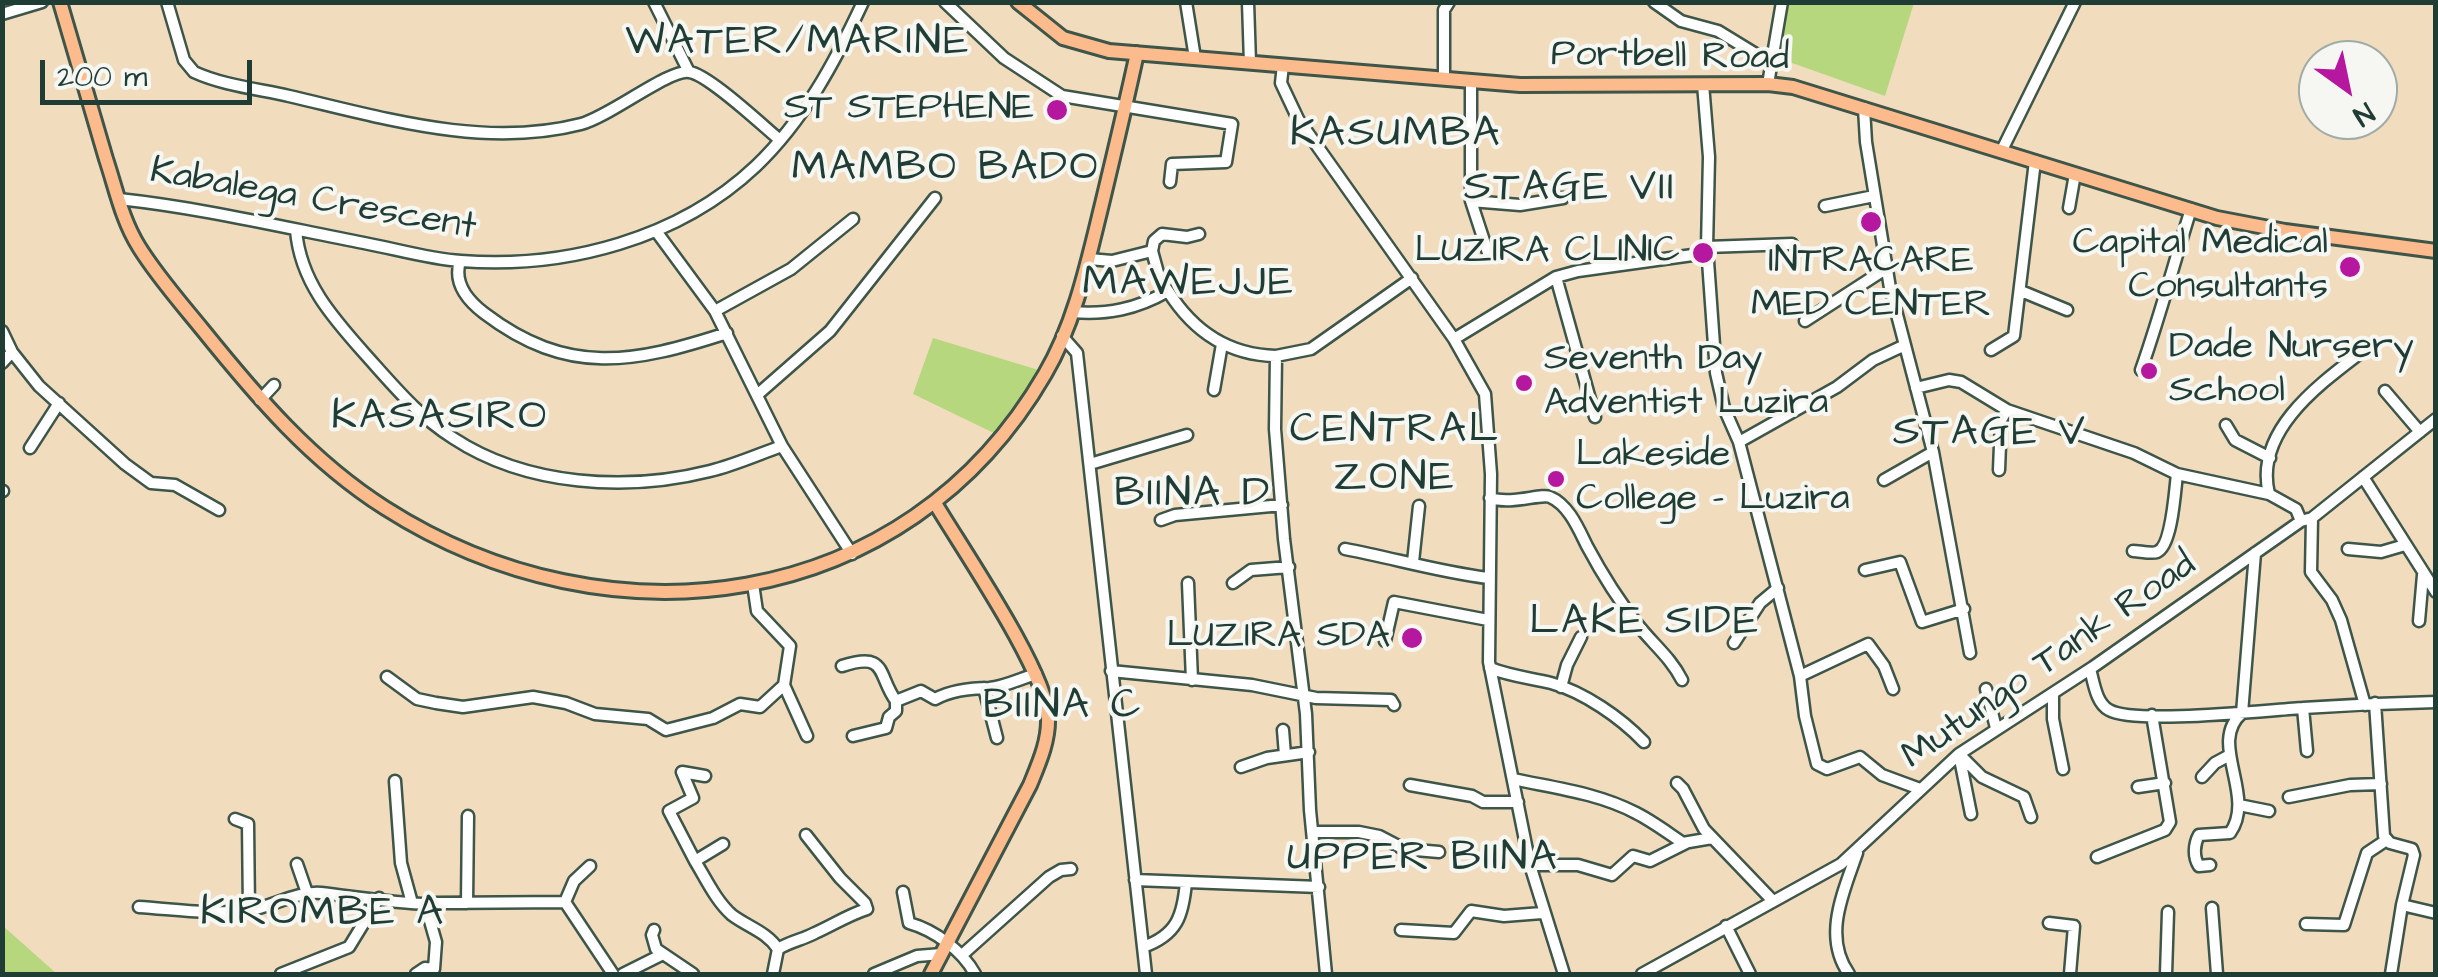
<!DOCTYPE html>
<html>
<head>
<meta charset="utf-8">
<style>
	body { margin:0 }
	#map { position:relative; width:2438px; height:977px; overflow:hidden; background:#f1ddbe; font-family:"Architects Daughter",sans-serif }
	canvas { display:block }
	.frame { position:absolute; inset:0; border:5px solid #1f3d34; pointer-events:none }
	.north { position:absolute; left:2298px; top:40px; width:100px; height:100px; box-sizing:border-box; background:#f6f6f2; border:2px solid #a0aca6; border-radius:50%; rotate:147deg; font-size:28px; font-weight:700; line-height:40px; text-align:center; color:#1f3d34 }
	.north::after { content:''; display:block; margin:auto; width:35px; height:45px; background:#b5179e; clip-path:polygon(50% 0,100% 100%,50% 72%,0 100%) }
	.scale { position:absolute; left:40px; top:60px; width:212px; height:45px; box-sizing:border-box; border:5px solid #1f3d34; border-top:0; padding-left:12px; font-size:30px; line-height:35px; white-space:nowrap; color:#1f3d34; -webkit-text-stroke:8px #f6f6f2; paint-order:stroke }
</style>
</head>
<body>
<div id="map">
<canvas width="2438" height="977"></canvas>
<div class="frame"></div>
<div class="north">N</div>
<div class="scale">200 m</div>
</div>
<script>
const c = document.querySelector('canvas').getContext('2d');
c.lineJoin = 'round';
function fillPath(path, color) { c.fillStyle = color; c.fill(path, 'evenodd'); }
function strokePath(path, color, width, dash) { c.strokeStyle = color; c.lineWidth = width; c.lineCap = dash ? 'butt' : 'round'; c.setLineDash(dash || []); c.stroke(path); }
function label(font, color, halo, rows, align = 'center') {
  c.font = font + ' "Architects Daughter",sans-serif'; c.lineWidth = 8; c.setLineDash([]); c.textBaseline = 'middle'; c.strokeStyle = halo; c.fillStyle = color; for (const [text, x, y, turn = 0] of rows) {
    c.save(); c.translate(x, y); c.rotate((+turn || 0) * Math.PI / 180); c.textAlign = isNaN(turn) ? turn : align; if (halo) c.strokeText(text, 0, 0); c.fillText(text, 0, 0); c.restore();
  }
}
fillPath(new Path2D(`
	M1785,3H1914L1885,96L1778,58Z
	M933,338L1042,371L1000,436L913,394Z
	M2,925L57,974H3Z`), '#b7d77f');
const minor = new Path2D(`
	M167,2L184,60L194,72C222,85 258,89 289,96C384,118 484,149 581,124C609,117 669,69 689,72C708,74 763,126 780,140
	M654,2L689,72
	M945,2L1004,58L1062,96L1232,124L1226,162L1172,164L1170,182
	M1186,2L1195,58
	M1248,2L1250,63
	M1654,2L1681,21L1718,31L1772,64
	M2,14L42,2
	M1283,65L1281,83L1298,119L1454,339L1485,394L1491,474L1489,662L1530,865L1564,974
	M1444,79V10L1449,2
	M1471,81V201L1488,253
	M1703,84L1709,157L1707,247L1716,373L1724,408L1739,442L1800,676L1805,716L1817,764L1827,769L1860,757L1882,775L1920,789
	M1768,84L1782,2
	M1864,108L1866,142L1890,288L1933,452L1970,653
	M2002,150L2075,2
	M119,199C202,208 282,227 364,243C396,249 429,259 461,261C566,269 679,239 756,166C804,120 835,62 863,2
	M1471,201L1520,205L1563,198
	M1825,206L1874,196
	M2069,208L2075,174
	M296,230C300,281 332,317 365,354C392,384 418,416 453,438C526,486 627,492 710,471C735,465 759,454 782,446
	M656,231L715,311L782,446L852,554
	M1707,247L1792,244
	M1152,251L1154,241L1162,234L1187,237L1199,234
	M1089,259L1112,261L1152,251L1160,280L1168,291
	M460,261C453,283 467,300 484,313C568,377 634,363 727,333
	M1556,277L1595,417
	M2021,291L2067,310
	M715,311L791,269L853,219
	M1072,312C1107,315 1137,309 1168,291C1193,331 1228,355 1276,356
	M1805,321L1887,268
	M2,331L12,352
	M1062,336L1077,353L1146,974
	M1454,339L1556,277L1578,271L1707,253
	M1991,350L2014,336L2035,161
	M2,363L12,352L39,386L125,464L151,483L175,485L219,510
	M2141,370C2160,316 2174,263 2191,209
	M1916,388L1949,380L1961,382L2007,410L2134,453L2177,474L2269,494L2296,509L2301,521
	M1214,390L1222,344
	M2385,391L2420,432
	M757,395L830,331L935,198
	M260,400L274,385
	M2226,425L2235,440L2270,458
	M1739,442L1837,387L1873,360L1905,345
	M30,448L59,403
	M1090,464L1187,435
	M1999,470L2001,420L2007,410
	M2363,477L2436,592
	M1884,480L1933,452
	M2,491H3
	M2269,494C2253,429 2324,381 2368,347
	M1490,498C1512,505 1541,493 1550,497C1569,505 1579,530 1587,546C1602,574 1619,601 1638,625C1653,644 1671,658 1682,680
	M2312,518L2311,572L2332,600L2341,620L2365,705
	M1161,520L1175,515L1282,505
	M1345,549C1393,558 1439,572 1488,578
	M2348,549L2381,552L2405,545
	M2133,551C2139,551 2152,554 2157,552C2172,546 2175,490 2177,474
	M1413,562L1419,506
	M1865,570L1900,562L1922,622L1964,609
	M1188,583L1192,680
	M1233,583L1251,570L1289,567
	M2419,621L2423,575
	M1385,641L1394,602L1488,620
	M1734,643L1760,603L1778,588
	M842,666C888,651 877,675 896,701L921,691L935,699C952,690 970,688 989,688C1004,687 1022,678 1036,674
	M1490,668C1510,676 1530,678 1551,683C1584,692 1621,718 1644,742
	M2090,669C2094,683 2096,703 2109,710C2135,725 2268,710 2303,708C2347,705 2391,703 2436,702
	M1111,671L1252,685L1316,698L1391,700L1394,705
	M1800,676L1868,644L1884,666L1893,689
	M387,677L417,699L436,703L463,707L533,697L566,703L595,714L648,719L666,730L713,718L740,704L760,707L784,685L790,646L757,611L753,584
	M784,685L807,736
	M1561,687L1567,665L1581,637
	M984,688L997,738
	M1986,689L1996,728
	M2053,693V719L2063,769
	M2375,703L2384,836L2390,843L2412,849L2414,855L2402,905L2436,913
	M2303,708L2307,751
	M1283,730L1285,755
	M853,736L886,728L889,717L896,711V701
	M1241,767L1267,758L1309,752
	M2202,777L2215,763L2228,756
	M1513,779C1555,788 1598,793 1636,813C1652,821 1668,833 1683,843L1712,838
	M395,781L401,863L412,903
	M1677,783L1683,789L1704,829L1773,901
	M1410,785L1472,796L1483,802H1518
	M2138,787L2165,783
	M2289,797L2350,785L2381,784
	M2239,805L2269,811
	M1971,814L1959,754L1982,777L2024,797L2031,817
	M235,819L248,824L249,910
	M1314,832H1359L1379,836L1404,849L1439,852
	M723,844L695,861C706,879 716,901 732,915C748,927 767,932 778,949L773,974
	M2097,857L2165,830L2170,822L2152,715
	M695,861L669,811L693,798L682,772L705,776
	M297,864L307,893
	M1530,865H1578L1612,875L1633,856L1650,861L1686,843
	M2210,865L2199,866C2193,857 2194,844 2199,835L2230,833C2257,795 2207,743 2242,713L2255,553
	M1135,880L1319,887
	M903,892L909,923C934,930 962,950 975,974
	M565,902L613,974
	M565,902L574,881L590,866
	M467,903L468,816
	M139,907C172,909 213,915 247,911C271,907 297,891 321,893C340,895 425,907 435,903L565,902
	M426,907L436,942L434,969
	M2212,908L2217,974
	M2049,923L2074,926L2070,974
	M2306,924L2344,925L2367,853L2385,841
	M1726,926L1750,974
	M654,930L652,935L656,949L693,974
	M1401,930L1454,933L1471,911L1504,916L1542,913
	M1143,947C1177,935 1183,916 1186,882
	M778,949C791,941 802,940 815,933C833,925 848,915 867,909L865,903L840,878L806,835
	M962,955L1049,877L1061,870L1071,869
	M281,974L349,947L379,898
	M416,974L425,968L434,969
	M623,974L663,954
	M874,974L917,956L942,954
	M1326,974L1310,810L1306,714L1284,539L1275,429L1276,356L1311,349L1412,278
	M1642,974L1841,864L1959,754L2093,667L2301,521L2312,518L2436,419
	M1849,974C1822,936 1844,891 1857,853
	M2166,974L2168,912
	M2391,974L2402,905`);
const major = new Path2D(`
	M60,2C76,55 91,107 106,159C116,189 122,220 139,247C157,276 180,302 202,329C256,396 311,461 385,508C609,651 906,614 1045,374C1075,323 1088,261 1102,204C1114,154 1126,104 1137,53
	M1018,2L1063,38L1109,51L1520,85L1768,84L1793,87L2217,218L2285,231L2436,251
	M931,974L1030,785C1039,763 1049,741 1048,717C1047,672 961,547 935,503`);
strokePath(minor, '#3e5549', 15);
strokePath(major, '#3e5549', 18);
strokePath(minor, '#fff', 10);
strokePath(major, '#fbbb8c', 12);
for (const [x, y, r, color] of [
	[1057,110,12,"#b5179e"],
	[1871,222,12,"#b5179e"],
	[1703,253,12,"#b5179e"],
	[2350,267,12,"#b5179e"],
	[2149,371,10,"#b5179e"],
	[1524,383,10,"#b5179e"],
	[1556,479,10,"#b5179e"],
	[1412,638,12,"#b5179e"]
]) { const dot = new Path2D(); dot.arc(x, y, r, 0, 2 * Math.PI); c.fillStyle = color; c.fill(dot); strokePath(dot, '#f6f6f2', 4); }
label('38px', '#1f3d34', '#f6f6f2', [
	["Portbell Road",1670,58,1],
	["Kabalega Crescent",313,201,10],
	["Mutungo Tank Road",2050,662,-35]
]);
label('38px', '#1f3d34', '#f6f6f2', [
	["ST STEPHENE",1034,110],
	["Capital Medical",2328,245],
	["Consultants",2328,289],
	["LUZIRA CLINIC",1680,253],
	["INTRACARE",1871,263,"center"],
	["MED CENTER",1871,307,"center"],
	["Dade Nursery",2169,349,"left"],
	["School",2169,393,"left"],
	["Seventh Day",1544,361,"left"],
	["Adventist Luzira",1544,405,"left"],
	["Lakeside",1576,457,"left"],
	["College - Luzira",1576,501,"left"],
	["LUZIRA SDA",1390,638]
], 'right');
c.letterSpacing = '2.5px';
label('42px', '#1f3d34', '#f6f6f2', [
	["WATER/MARINE",798,44],
	["KASUMBA",1396,136],
	["MAMBO BADO",946,170],
	["STAGE VII",1570,190],
	["MAWEJJE",1189,285],
	["KASASIRO",440,419],
	["CENTRAL",1395,432],
	["ZONE",1395,480],
	["STAGE V",1990,435],
	["BIINA D",1193,496],
	["LAKE SIDE",1645,624],
	["BIINA C",1063,708],
	["UPPER BIINA",1423,860],
	["KIROMBE A",323,915]
]);
c.letterSpacing = '0px';
</script>
</body>
</html>
